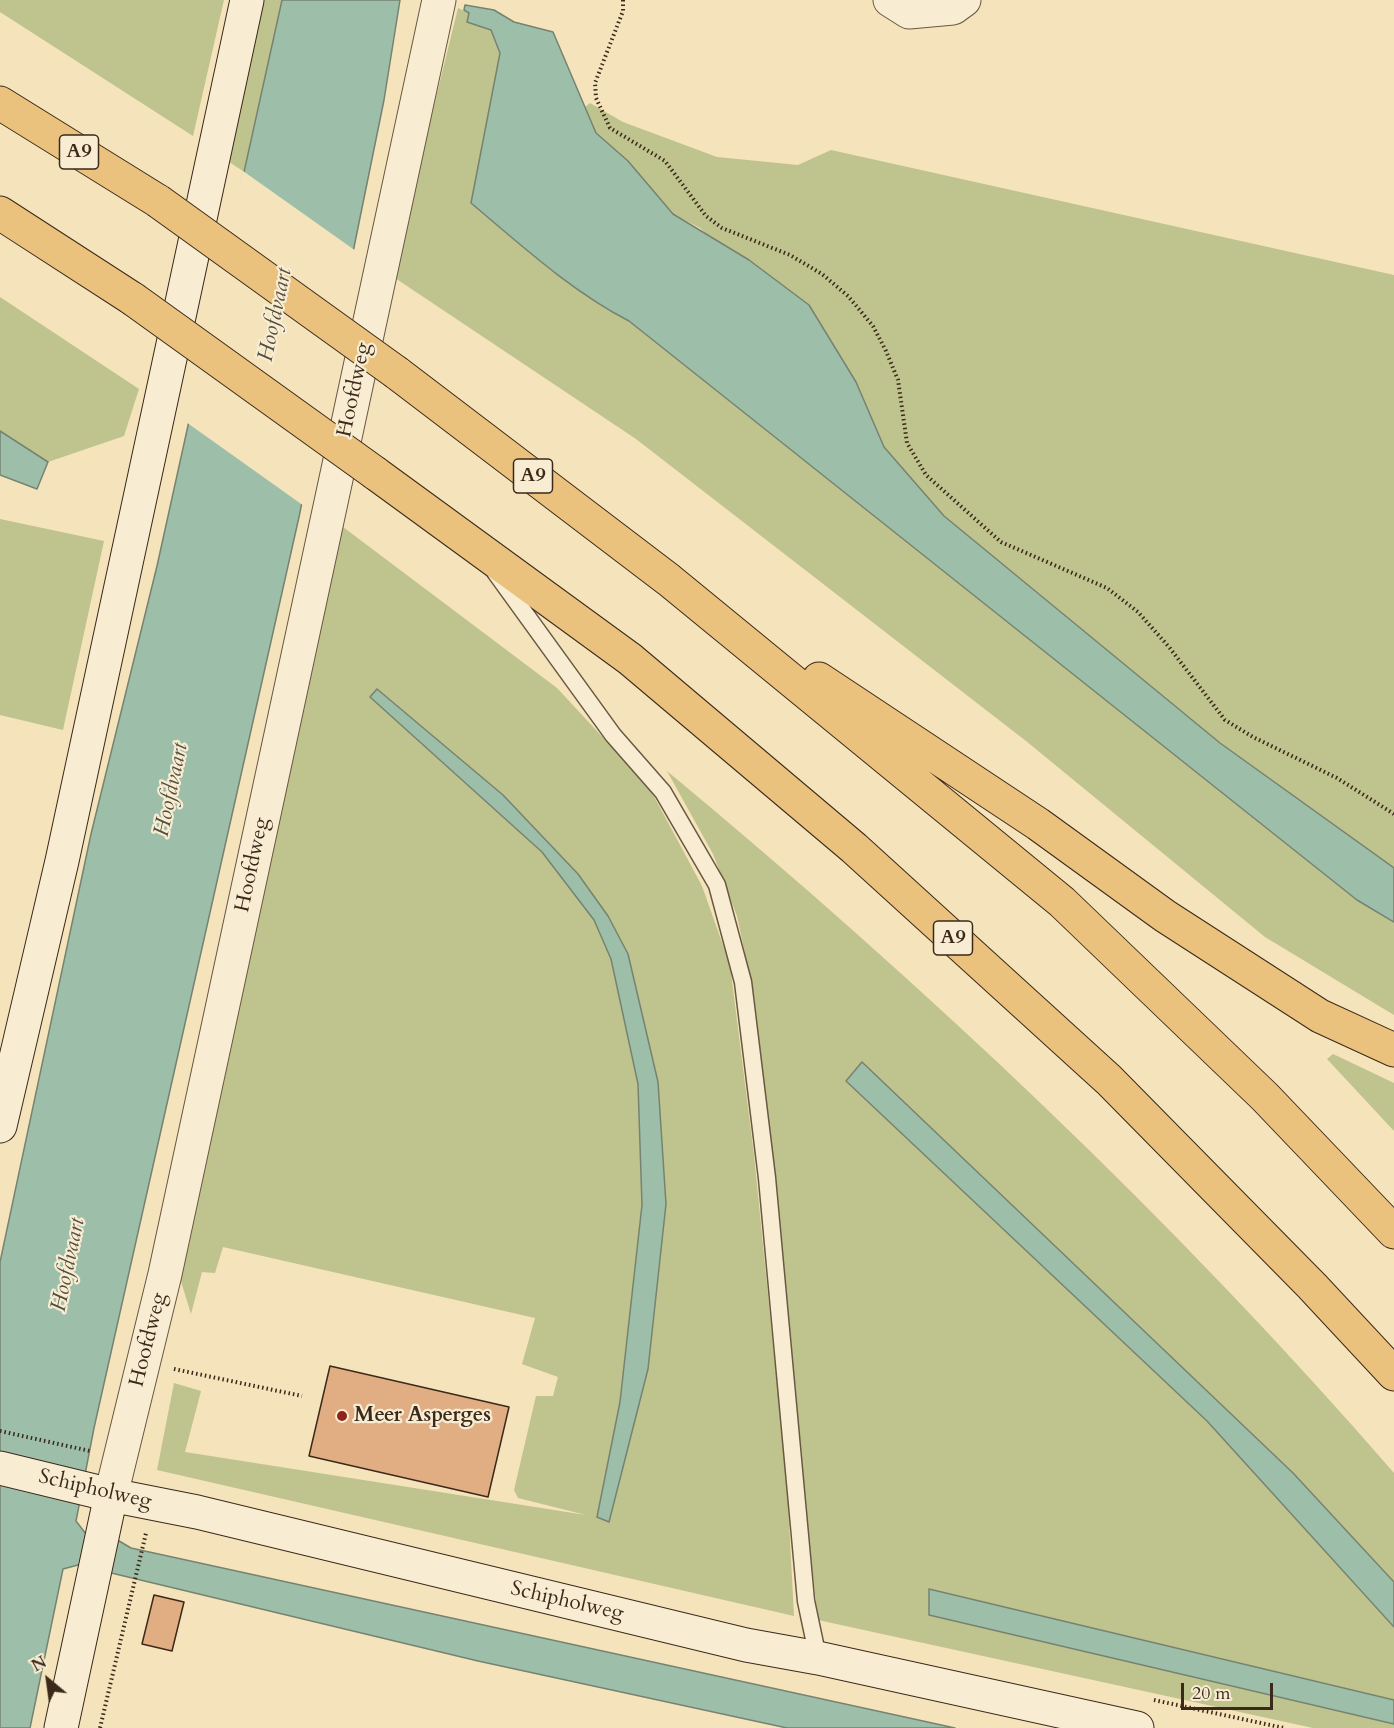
<!DOCTYPE html>
<html>
<head>
<meta charset="utf-8">
<style>
	body { margin:0 }
	#map { position:relative; width:1394px; height:1728px; overflow:hidden; background:#f4e3bb; font-family:Cardo,serif }
	canvas { display:block }
	.north { position:absolute; left:18px; top:1650px; width:60px; height:60px; -webkit-text-stroke:4px #f8edd3; paint-order:stroke; rotate:331deg; font-size:16px; font-weight:700; line-height:24px; text-align:center; color:#3b291a }
	.north::after { content:''; display:block; margin:auto; width:21px; height:27px; background:#3b291a; clip-path:polygon(50% 0,100% 100%,50% 72%,0 100%) }
	.scale { position:absolute; left:1181px; top:1683px; width:92px; height:27px; box-sizing:border-box; border:3px solid #3b291a; border-top:0; padding-left:8px; font-size:18px; line-height:21px; white-space:nowrap; color:#3b291a; -webkit-text-stroke:4px #f8edd3; paint-order:stroke }
</style>
</head>
<body>
<div id="map">
<canvas width="1394" height="1728"></canvas>
<div class="north">N</div>
<div class="scale">20 m</div>
</div>
<script>
const c = document.querySelector('canvas').getContext('2d');
c.lineJoin = 'round';
function fillPath(path, color) { c.fillStyle = color; c.fill(path, 'evenodd'); }
function strokePath(path, color, width, dash) { c.strokeStyle = color; c.lineWidth = width; c.lineCap = dash ? 'butt' : 'round'; c.setLineDash(dash || []); c.stroke(path); }
function label(font, color, halo, rows, align = 'center') {
  c.font = font + ' Cardo,serif'; c.lineWidth = 4.5; c.setLineDash([]); c.textBaseline = 'middle'; c.strokeStyle = halo; c.fillStyle = color; for (const [text, x, y, turn = 0] of rows) {
    c.save(); c.translate(x, y); c.rotate((+turn || 0) * Math.PI / 180); c.textAlign = isNaN(turn) ? turn : align; if (halo) c.strokeText(text, 0, 0); c.fillText(text, 0, 0); c.restore();
  }
}
fillPath(new Path2D(`
	M0,0H224L193,136L0,12Z
	M261,0H282L246,173L226,160Z
	M458,8L469,13L468,22L491,30L500,53L472,203L607,309L629,321L1357,900L1394,922V1015L1265,937L1026,741L636,439L392,276Z
	M590,103L623,122L717,157L798,165L831,150L1394,275V868L1220,743L944,516L884,447L856,382L700,228L673,214L628,161L596,133L585,107Z
	M0,297L139,389L124,436L48,462L0,431Z
	M0,519L104,541L63,730L0,715Z
	M343,527L557,688L649,787L702,886L730,965L754,1155L787,1484L794,1616L157,1470L174,1383L201,1391L185,1452L586,1515L518,1498L514,1490L536,1396H553L558,1377L522,1364L535,1318L223,1247L215,1273L202,1272L191,1314L179,1275L314,640ZM377,689L503,795L578,874L628,955L666,1204L648,1369L609,1521L597,1517L620,1402L642,1205L638,1084L611,959L594,920L542,852L371,697Z
	M667,771C926,986 1174,1219 1394,1473V1582L1293,1473L862,1062L846,1081L1207,1421L1394,1627V1700L930,1589L929,1615L1394,1724V1728H1313L818,1620L803,1488L772,1152L754,996L737,916L713,854Z
	M1333,1054L1394,1083V1131L1327,1059Z`), '#bfc38d');
const water = new Path2D(`
	M282,0H400L384,100L299,517L94,1428L76,1521L86,1534L114,1538L131,1548L955,1728H787L478,1661L78,1565L63,1569L30,1728H0V1262L91,834L157,566Z
	M465,5L494,10L514,22L553,32L596,133L628,161L673,214L749,260L809,305L856,382L884,447L944,516L1220,743L1394,868V922L1357,900L629,321C571,291 521,245 471,203L500,53L491,30L467,22L469,13L464,10Z
	M0,431L48,462L37,489L0,475Z
	M377,689L503,795L578,874L608,916L628,954L658,1082L666,1204L648,1369L609,1522L597,1517L620,1402L642,1205L638,1084L611,959L594,920L542,852L370,697Z
	M862,1062L1293,1473L1394,1582V1627L1207,1421L846,1081Z
	M929,1589L1394,1700V1724L929,1615Z`);
fillPath(water, '#9dbfaa');
strokePath(water, '#768370', 1.5);
fillPath(new Path2D(`
	M243,171L356,251L304,506L186,422Z`), '#f4e3bb');
const building = new Path2D(`
	M330,1366L509,1407L488,1497L309,1456Z
	M154,1595L184,1602L172,1651L142,1644Z`);
fillPath(building, '#e1ad83');
strokePath(building, '#3b291a', 1.5);
const lane = new Path2D(`
	M495,572L613,735L663,792L717,885L743,982L767,1178L806,1601L818,1658`);
const street = new Path2D(`
	M890,0L909,12L953,8L964,0
	M111,1495L165,1274L439,0`);
const secondary = new Path2D(`
	M0,1126L62,861L247,0
	M0,1468L111,1495L197,1512L746,1645L818,1658L1137,1728
	M61,1728L111,1495`);
const highway = new Path2D(`
	M0,103L158,201
	M0,213L133,299
	M397,373L669,580L1062,902L1265,1097L1394,1232
	M375,473L630,659L854,848L1109,1080L1312,1286L1394,1374
	M819,679L1038,824L1165,916L1320,1016L1394,1050`);
strokePath(lane, '#695842', 19);
strokePath(street, '#695842', 35);
strokePath(secondary, '#3b291a', 35);
strokePath(highway, '#3b291a', 35);
strokePath(new Path2D(`
	M623,0V11L595,83L596,98L610,128L665,161L706,216L722,228L790,255L822,274L848,296L873,326L886,351L898,380L907,443L926,475L1001,542L1107,588L1138,612L1169,647L1225,720L1253,737L1337,778L1394,814
	M174,1369L302,1396
	M0,1431L90,1451
	M1154,1700L1284,1728
	M100,1728L146,1533`), '#3b291a', 4, [1.5, 3]);
strokePath(lane, '#f8edd3', 16);
strokePath(street, '#f8edd3', 33);
strokePath(secondary, '#f8edd3', 33);
strokePath(highway, '#eac27e', 33);
const highwayBridge = new Path2D(`
	M158,201L397,373
	M133,299L375,473`);
strokePath(highwayBridge, '#3b291a', 35, []);
strokePath(highwayBridge, '#eac27e', 33);
for (const [x, y, r, color] of [
	[342,1416,6,"#8f2418"]
]) { const dot = new Path2D(); dot.arc(x, y, r, 0, 2 * Math.PI); c.fillStyle = color; c.fill(dot); strokePath(dot, '#f8edd3', 2); }
for (const [x, y, w] of [
	[79,152,39],
	[533,476,39],
	[953,938,39]
]) { const box = new Path2D(); box.roundRect(x - w / 2, y - 17, w, 34, 4.5); c.fillStyle = '#f8edd3'; c.fill(box); strokePath(box, '#3b291a', 1.5); }
label('bold 20px', '#3b291a', null, [
	["A9",79,152],
	["A9",533,476],
	["A9",953,938]
]);
label('21px', '#3b291a', '#f8edd3', [
	["Hoofdweg",355,390,-78],
	["Hoofdweg",253,865,-78],
	["Hoofdweg",149,1340,-76],
	["Schipholweg",95,1490,13],
	["Schipholweg",567,1602,13]
]);
label('bold 21px', '#3b291a', '#f8edd3', [
	["Meer Asperges",354,1416]
], 'left');
label('italic 22px', '#544e3e', '#f8edd3', [
	["Hoofdvaart",276,315,-78],
	["Hoofdvaart",172,790,-78],
	["Hoofdvaart",69,1265,-78]
]);
</script>
</body>
</html>
